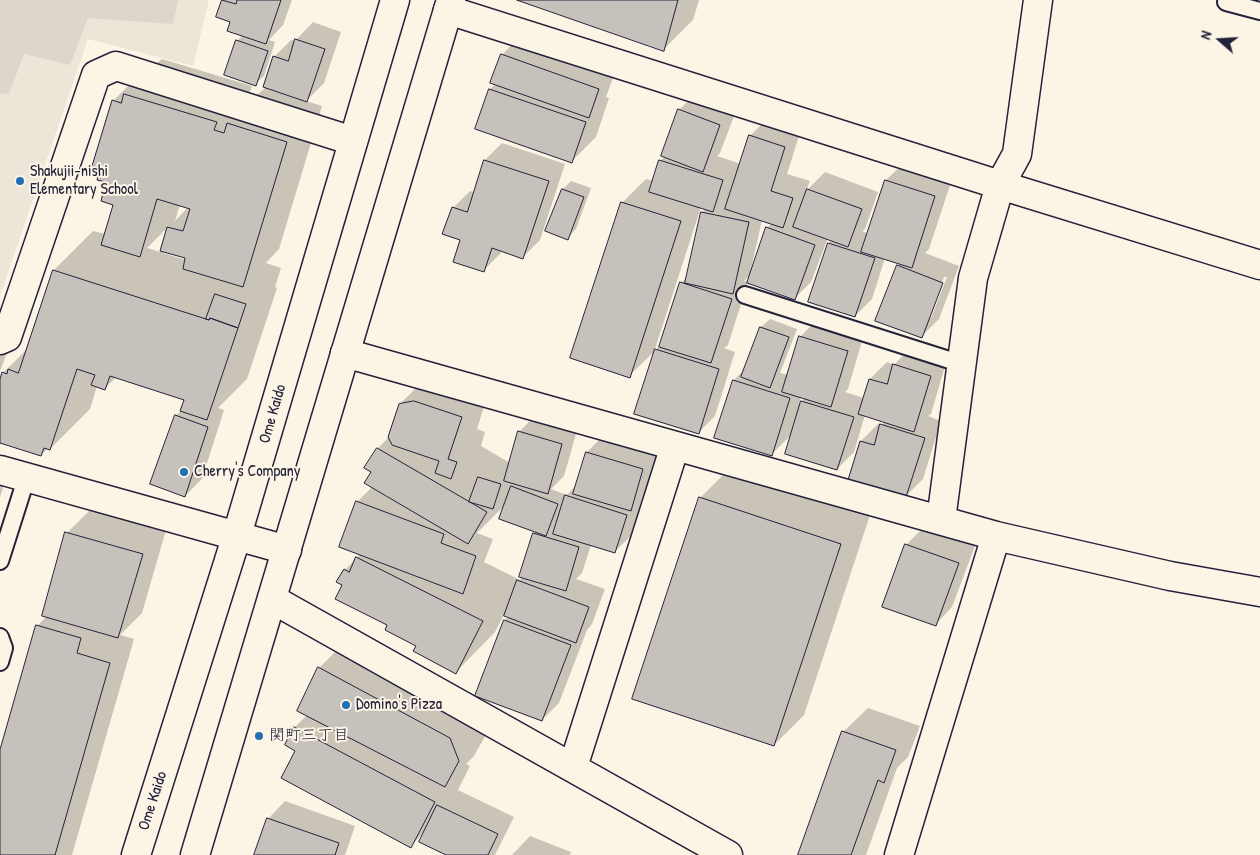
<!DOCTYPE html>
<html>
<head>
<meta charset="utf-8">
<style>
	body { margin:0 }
	#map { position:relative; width:1260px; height:855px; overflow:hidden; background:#fcf5e5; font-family:"Patrick Hand",sans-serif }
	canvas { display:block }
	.north { position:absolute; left:1195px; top:15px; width:50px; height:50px; -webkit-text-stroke:4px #fcf5e5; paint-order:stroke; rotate:289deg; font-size:14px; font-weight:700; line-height:20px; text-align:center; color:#22223b }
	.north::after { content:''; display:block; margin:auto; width:18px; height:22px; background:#22223b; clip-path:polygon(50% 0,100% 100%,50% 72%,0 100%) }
</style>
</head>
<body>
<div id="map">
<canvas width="1260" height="855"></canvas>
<div class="north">N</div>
</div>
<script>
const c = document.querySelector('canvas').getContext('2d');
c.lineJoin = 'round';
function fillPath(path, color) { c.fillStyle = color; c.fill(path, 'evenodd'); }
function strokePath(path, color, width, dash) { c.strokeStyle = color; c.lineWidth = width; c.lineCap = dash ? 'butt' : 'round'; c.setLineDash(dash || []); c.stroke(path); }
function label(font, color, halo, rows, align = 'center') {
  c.font = font + ' "Patrick Hand","Klee One",sans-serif'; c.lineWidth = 4; c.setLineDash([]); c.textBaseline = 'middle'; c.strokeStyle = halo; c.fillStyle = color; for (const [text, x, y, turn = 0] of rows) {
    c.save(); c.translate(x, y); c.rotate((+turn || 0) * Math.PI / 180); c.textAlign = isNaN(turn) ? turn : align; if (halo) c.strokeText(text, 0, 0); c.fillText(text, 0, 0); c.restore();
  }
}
fillPath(new Path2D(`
	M0,0H209L193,66L88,39L0,296Z`), '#ece5d8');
fillPath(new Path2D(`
	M0,0H178L173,24L88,18L70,65L24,54L9,94L0,93Z`), '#dcd6cc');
fillPath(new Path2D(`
	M223,0H292L283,25L269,40L275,42L264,76L255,84L237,41L243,35L231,21L218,17Z
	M521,0H699L693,20L664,49Z
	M313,22L341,32L324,83L306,101L322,106L279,249L266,263L281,268L275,287L277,288L247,379L218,408L224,410L202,479L185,496L176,416L181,410L185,399L116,377L105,388L97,386L90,409L50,449L48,448L41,455L0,442V383L3,373L28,348L54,270L93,231L106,234L115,204L108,181L113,101L149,65L154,66L162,59L252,86L249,94L256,96L266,87L274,57L291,40L295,41ZM180,204L188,207L175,221ZM169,226L160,252L147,248ZM163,251L187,258L186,260L163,253Z
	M519,37L615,72L606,97L609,98L596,137L572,161L477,128L490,89L496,84L502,55Z
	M696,93L737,108L720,153L717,156L741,164L750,136L767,119L801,130L787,174L810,181L806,191L825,172L878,192L865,229L862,231L869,234L886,180L904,163L952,179L929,249L925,253L959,266L939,319L922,336L898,266L900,263L885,258L872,299L855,316L810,301L829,243L832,240L828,238L811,282L794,299L751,274L744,281L748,282L728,345L724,348L735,352L715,416L698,433L656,350L629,376L622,203L646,179L654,181L660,161L665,156L679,110ZM701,207L706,209L702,212L688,277L681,283L662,343L654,352ZM762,220L772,223L767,228L752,270L751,269ZM944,277H947L931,318H929Z
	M502,143L565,164L540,240L523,257L502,250L500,254L483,271L462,240L453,208L470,191L474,192L485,160Z
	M571,181L591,188L576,229L567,238L563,189Z
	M770,319L797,329L780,373L789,375L800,337L817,320L864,334L848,389L845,392L864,398L870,379L887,362L894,365L911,347L947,359L931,414L928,416L941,421L923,479L906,496L861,441L878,424L881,425L885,422L865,415L854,452L837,469L792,434L771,455L716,437L734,380L745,369L761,327ZM801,397L805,398L799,404Z
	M0,342L10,345L0,371Z
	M430,374L490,387L477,429L485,432L481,446L510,463L519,432L536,415L578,427L564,476L551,489L567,495L577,484L587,452L604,435L660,452L648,493L642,498L632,535L614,552L591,545L582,573L576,579L605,589L592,624L587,630L559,703L542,720L505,620L508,617L504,615L495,632L456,672L417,645L343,584L345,570L360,554L357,502L373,486L372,472L366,468L378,448L389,437L400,404ZM506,504L536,531L534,534L523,577L520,580L484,562L493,539L477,533Z
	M730,468L870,515L804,715L774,745L700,498Z
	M0,480L5,481L0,497Z
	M91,509L166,530L142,613L120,635L134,639L72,855H0V755L37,626L47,616L67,533Z
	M924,527L975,546L952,607L935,625L884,606L907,544Z
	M348,639L488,731L474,756L466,764L470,766L458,790L514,817L495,855H449L425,831L411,846L297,750L286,744L295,727L307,715L319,668Z
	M868,708L920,726L908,757L897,768L866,855H800L843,732Z
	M285,801L355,826L345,855H256L268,819Z
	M530,836L571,852L570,855H512Z`), '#0003');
const building = new Path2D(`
	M222,0L236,4L237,0H281L266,44L227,31L230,22L216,17Z
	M517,0H678L664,51Z
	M295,39L325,49L307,102L263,87L273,56L288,61Z
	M236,40L268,51L256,86L224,75Z
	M501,54L599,89L589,118L490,83Z
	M489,89L586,122L572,163L475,129Z
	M124,94L217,122L214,130L224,133L227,123L287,142L243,287L183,269L185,258L160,251L167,227L183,231L190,209L157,199L140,257L101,245L113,205L101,201L106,182L97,180L100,168L92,166L112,100L121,103Z
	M678,109L720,125L703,172L661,156Z
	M749,135L785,147L771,191L793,198L783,228L725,209Z
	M484,160L549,181L523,259L492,248L484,272L453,262L460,240L442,234L452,207L467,212Z
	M659,160L723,180L713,212L649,192Z
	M885,180L935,196L912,268L861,252Z
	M562,189L584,197L568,240L545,231Z
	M807,189L862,209L848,247L793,227Z
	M621,202L681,221L630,378L570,358Z
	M701,212L749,222L733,294L685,283Z
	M766,227L815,245L795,300L747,283Z
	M828,243L875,258L855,317L808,302Z
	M897,265L943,283L922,338L875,321Z
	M53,270L209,320L210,318L238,328L207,420L180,411L184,400L110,376L105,390L91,385L95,375L77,369L50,450L44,448L41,456L0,443V379L2,372L7,374L8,369L18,373Z
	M680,282L732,299L711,363L659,347Z
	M215,294L246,304L238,328L210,318L209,320L206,319Z
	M760,327L789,337L770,388L741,377Z
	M799,336L848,351L831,407L782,392Z
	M655,349L719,369L699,434L634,414Z
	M893,364L931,376L914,432L858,414L869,379L887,384Z
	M733,380L790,398L772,456L714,438Z
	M414,401L462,417L448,459L457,462L451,479L435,473L439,461L392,445L388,437L399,404Z
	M801,401L854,417L837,470L785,454Z
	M175,415L208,427L185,497L150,484Z
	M880,424L925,438L906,497L848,480L860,441L874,445Z
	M518,431L562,444L548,494L504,481Z
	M377,448L487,512L468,544L364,483L371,472L364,468Z
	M586,452L643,469L631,511L573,494Z
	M478,477L501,484L493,509L469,502Z
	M511,486L558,504L546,536L499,519Z
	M565,495L627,515L615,553L553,534Z
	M699,497L841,544L774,746L632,699Z
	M356,501L444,534L441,543L476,556L463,594L339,547Z
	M65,532L143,554L118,638L42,616Z
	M533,533L579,547L566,591L519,577Z
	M905,544L959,563L936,626L882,607Z
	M356,557L483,621L456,674L413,651L416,646L385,630L387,625L335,599L342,585L336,582L344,569L349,572Z
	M517,580L589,607L576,643L504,616Z
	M504,620L571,645L542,721L475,696Z
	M36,625L81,638L77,653L110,663L55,855H0V750Z
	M318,667L450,738L459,761L445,787L297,711Z
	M294,727L435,802L411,848L281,778L295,751L285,745Z
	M842,731L896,750L884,783L878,780L851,855H798Z
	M437,805L498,834L488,855H446L419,842Z
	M267,818L339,843L335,855H254Z`);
fillPath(building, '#c6c1bb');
strokePath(building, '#22223b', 1);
const lane = new Path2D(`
	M1226,2L1260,11
	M745,295L962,364
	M0,561L27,476
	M0,637L4,648L0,662`);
const street = new Path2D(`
	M448,10L1000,185L1260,265
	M0,340L7,337L96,75L116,66L353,141
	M345,353L996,536L1170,576L1260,592
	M0,470L287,550
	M941,520L973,278L1000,185L1017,154L1038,0
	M272,599L728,855
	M573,767L675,446
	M899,855L996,536`);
const primary = new Path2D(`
	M136,855L237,535L395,0
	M195,855L451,0`);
strokePath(lane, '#22223b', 20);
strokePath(street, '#22223b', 31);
strokePath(primary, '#22223b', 31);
strokePath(lane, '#fcf5e5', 16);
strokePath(street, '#fcf5e5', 28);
strokePath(primary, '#fcf5e5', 28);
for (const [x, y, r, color] of [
	[20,181,5,"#1f6fb2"],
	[184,472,5,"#1f6fb2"],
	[346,705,5,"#1f6fb2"],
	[259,736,5,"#1f6fb2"]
]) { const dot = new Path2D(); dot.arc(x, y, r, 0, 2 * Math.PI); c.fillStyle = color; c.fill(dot); strokePath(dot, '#fcf5e5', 2); }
label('16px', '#22223b', '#fcf5e5', [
	["Shakujii-nishi",30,172],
	["Elementary School",30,190],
	["Cherry's Company",194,472],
	["Domino's Pizza",356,705],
	["関町三丁目",269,736]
], 'left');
label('16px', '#22223b', '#fcf5e5', [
	["Ome Kaido",273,414,-74],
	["Ome Kaido",153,801,-72]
]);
</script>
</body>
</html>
